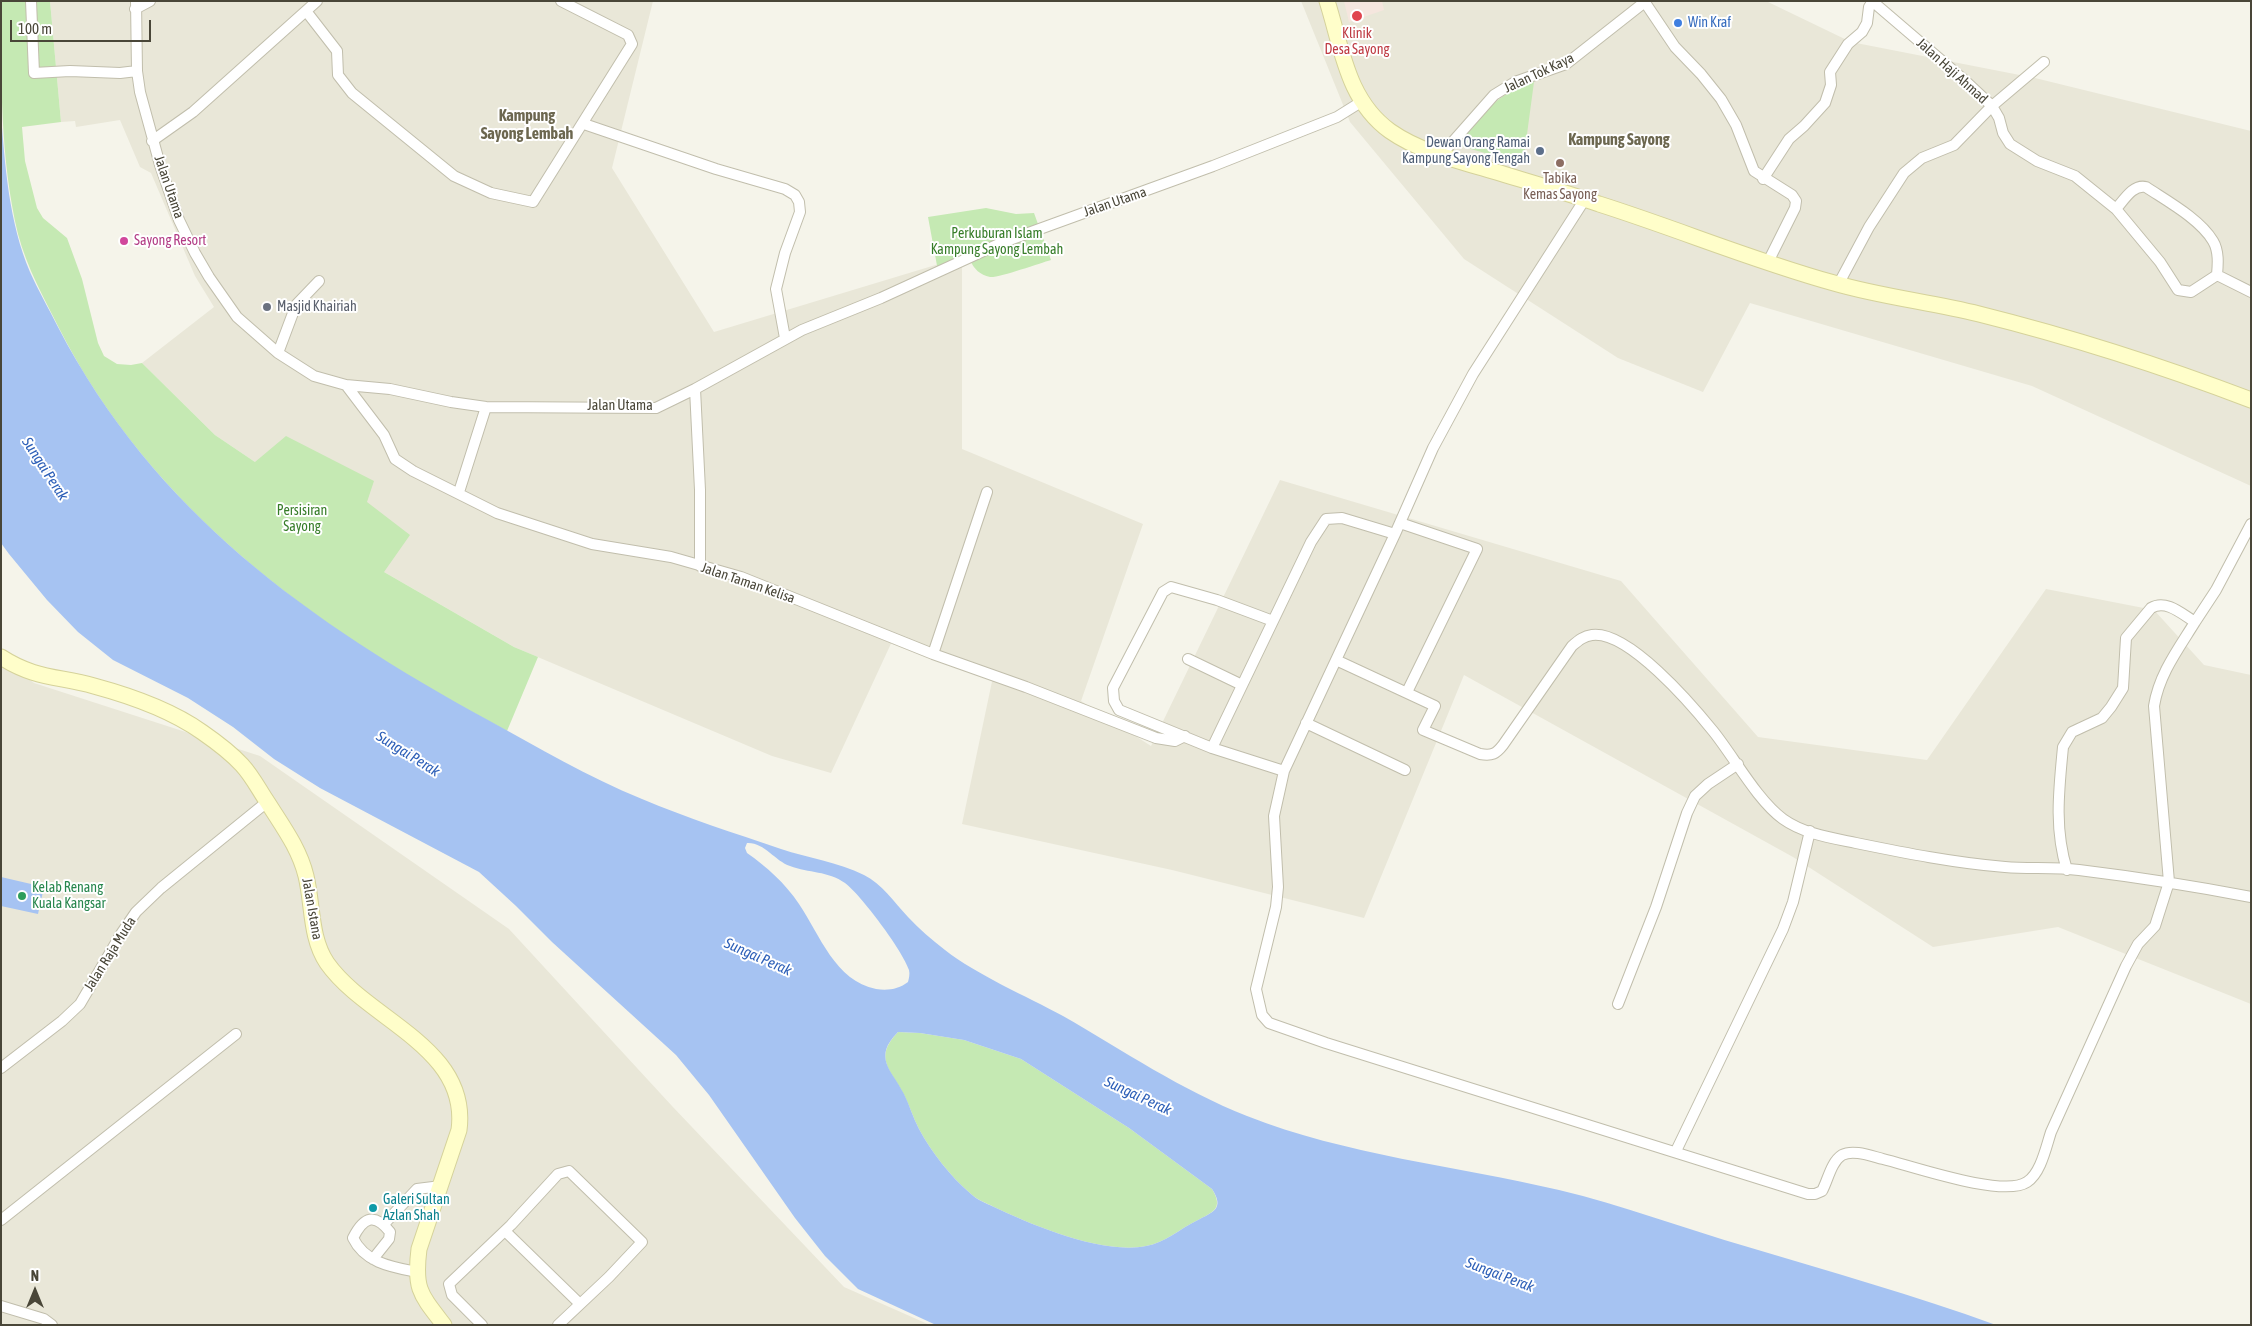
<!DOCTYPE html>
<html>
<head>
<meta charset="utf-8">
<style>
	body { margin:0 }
	#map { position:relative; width:2252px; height:1326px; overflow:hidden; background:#f5f4ea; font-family:"Asap Condensed",sans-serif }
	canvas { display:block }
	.frame { position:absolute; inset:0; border:2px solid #494638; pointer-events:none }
	.north { position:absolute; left:10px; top:1266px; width:50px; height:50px; -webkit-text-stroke:4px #fff; paint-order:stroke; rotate:0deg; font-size:14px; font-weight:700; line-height:20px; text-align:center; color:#494638 }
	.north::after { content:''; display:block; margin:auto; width:18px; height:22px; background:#494638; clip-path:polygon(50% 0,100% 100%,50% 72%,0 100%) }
	.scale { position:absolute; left:10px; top:20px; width:141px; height:22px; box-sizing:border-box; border:2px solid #494638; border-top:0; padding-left:6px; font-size:15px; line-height:18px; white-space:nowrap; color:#494638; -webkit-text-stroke:4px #fff; paint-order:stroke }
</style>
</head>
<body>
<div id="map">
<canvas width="2252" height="1326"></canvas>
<div class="frame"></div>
<div class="north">N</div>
<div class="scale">100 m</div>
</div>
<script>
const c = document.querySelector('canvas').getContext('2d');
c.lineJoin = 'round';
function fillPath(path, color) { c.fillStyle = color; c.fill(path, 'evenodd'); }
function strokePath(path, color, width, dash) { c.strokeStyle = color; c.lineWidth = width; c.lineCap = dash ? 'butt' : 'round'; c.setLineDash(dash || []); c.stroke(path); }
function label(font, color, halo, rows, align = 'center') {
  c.font = font + ' "Asap Condensed",sans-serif'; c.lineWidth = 4; c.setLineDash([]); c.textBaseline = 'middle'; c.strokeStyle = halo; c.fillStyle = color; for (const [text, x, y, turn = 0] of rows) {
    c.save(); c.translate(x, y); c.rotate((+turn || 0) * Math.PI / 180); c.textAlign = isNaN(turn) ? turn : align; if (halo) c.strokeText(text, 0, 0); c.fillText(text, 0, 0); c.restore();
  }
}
fillPath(new Path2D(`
	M50,1H653L612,168L714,332L962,257V449L1143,524L1081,701L1151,746L1280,480L1621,581L1758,737L1927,760L2046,589L2154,610L2204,665L2251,675V1004L2058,927L1933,947L1793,857L1464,675L1364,918L1172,870L962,824L994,672L895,635L831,773L772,756L514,647L384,572L255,462L215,435L142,363L214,307L195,276L151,173L140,167L120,120L76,127L75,121L61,122Z
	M1301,1H1766L1851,42L2035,78L2251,131V486L2032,386L1750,303L1703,392L1618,358L1464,259L1350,122Z
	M1,659L34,683L260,756L509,929L672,1106L844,1287L930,1325H1Z`), '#e9e7d8');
fillPath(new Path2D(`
	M1344,1H1382L1384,10L1349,22Z`), '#f5e6de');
fillPath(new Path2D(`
	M1,1H50L61,122L22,127L25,161L37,208L43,218L67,238L82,279L98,343L104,356L117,364L131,365L142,363L215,435L255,462L286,436L374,481L367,502L410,535L384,572L514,647L538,657L507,731C465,708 422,686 382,660C249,574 133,473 60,330C44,298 27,268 18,234C0,158 1,79 1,1Z
	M1534,82L1523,164L1457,145C1483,115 1494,94 1534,82Z
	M986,208L1016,214L1034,213L1051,260C1040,263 999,278 990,277C980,275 974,269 970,260L938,271L928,217Z
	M898,1032L920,1033L964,1040L1021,1059L1129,1128L1212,1189C1224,1209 1213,1212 1196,1221C1180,1229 1164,1243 1146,1246C1103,1255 1032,1225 994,1207C987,1203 977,1200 971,1194C950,1176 932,1153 919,1129C913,1118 910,1106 904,1095C892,1070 872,1059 898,1032Z`), '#c5e9b3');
fillPath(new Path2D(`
	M1,114C5,167 9,222 30,272C38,290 49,309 58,327C154,512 309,622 488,720C539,748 588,777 642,799C687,818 734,833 781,849C808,858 838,862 864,875C882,884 894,902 908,917C919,929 932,940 945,950C977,975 1026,996 1063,1016C1124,1051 1181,1090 1247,1116C1346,1155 1456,1166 1559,1190C1623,1205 1685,1229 1748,1247C1831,1272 1914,1295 1996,1325H936L858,1289L825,1256L795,1218L709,1095L676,1055L552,942L516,906L479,872L320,788L274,759L233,727L188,698L113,660L78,632L47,600L9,554L1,543ZM747,843C764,842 775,861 790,866C809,873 828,871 845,883C861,895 903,951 909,970C910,974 909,978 908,982C899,989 888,991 876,989C835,981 820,935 799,904C785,883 767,867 747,853L745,848ZM898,1032L920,1033L964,1040L1021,1059L1129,1128L1212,1189C1225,1209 1213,1212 1196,1221C1180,1229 1164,1243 1146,1246C1103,1255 1032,1225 994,1207C986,1203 977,1200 971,1194C950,1176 932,1153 919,1129C913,1118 910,1106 904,1094C892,1070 872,1058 898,1032Z
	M1,877L44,887L38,914L1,906Z`), '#a6c3f2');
const street = new Path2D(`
	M31,1L34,73L70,71L120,73L137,71
	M136,1L137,71L140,92L160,165L179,220L195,253L209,277L237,317L278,353L314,376L346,385L390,389L451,402L486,407L656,408L695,389L802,330L881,298L1001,243L1213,166L1337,117L1361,102
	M1644,1L1675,47L1701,74L1721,99L1736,125L1754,171L1792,195L1796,201L1795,208L1767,264
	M1872,1L1962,78L1992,106L1999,118L2003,133L2010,144L2037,161L2075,176L2116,209L2160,262L2178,290L2191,292L2217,275L2251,292
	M135,9L150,1
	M306,11L337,51L338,75L352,93L454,176L491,193L533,202L632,44L628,35L561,1
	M584,124L716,169L785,189L795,195L799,202L800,212L785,253L776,289L785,338
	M152,141L193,112L317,1
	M1441,155L1494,95L1515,82L1566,64L1646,1
	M1763,179L1789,139L1804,126L1825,103L1831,85L1830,72L1848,44L1862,32L1867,23L1869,7L1873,1
	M1585,199L1473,374L1433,448L1395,534L1284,771L1274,816L1278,887L1276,907L1256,989L1262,1015L1269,1023L1326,1043L1808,1194H1815L1822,1191C1828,1180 1831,1162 1842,1155C1853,1149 1871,1156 1883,1159C1912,1166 2003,1198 2027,1182C2041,1173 2046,1147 2051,1132L2126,966L2138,944L2155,926L2169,882L2154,706C2159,674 2179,648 2195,622
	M2116,209C2124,200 2133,184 2146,187C2167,201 2200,219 2213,241C2219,251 2218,264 2217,275
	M1838,285L1869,227L1904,173L1922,158L1954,145L1992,106L2044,62
	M278,353L296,305L319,281
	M346,385L384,435L395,459L413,471L497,513L592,544L671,557L741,577L933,654L1026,687L1156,738L1175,741L1185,736
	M695,389L700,490V566
	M459,492L486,407
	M1400,523L1477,549L1407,692
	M1273,621L1217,600L1171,587L1163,592L1113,688L1114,701L1119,710L1212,748L1284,771
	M933,654L987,492
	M1188,659L1242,685
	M1336,660L1435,706L1423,730L1480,754C1492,756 1496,754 1503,745L1572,646C1579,640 1584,636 1592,635C1628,630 1692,705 1713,731C1734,757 1757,800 1783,819C1804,834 1832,838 1856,843C1905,853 1955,863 2005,867C2029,869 2054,867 2079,870C2136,877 2194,886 2251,897
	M1306,723L1405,770
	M1212,748L1311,542L1326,519L1342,518L1395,534
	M2067,870C2054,829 2059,789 2063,747L2072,732L2102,718L2111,707L2123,688L2126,638L2151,608C2166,599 2182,614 2195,622L2216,590L2251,524
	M1618,1004L1656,907L1687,813L1695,796L1708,784L1738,764
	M1,1068L62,1021L80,1004L121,934L136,912L161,888L267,802
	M1676,1151L1783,929L1793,902L1810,831
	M1,1220L236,1034
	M384,1224L417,1189L441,1186
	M505,1231L580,1304
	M373,1259L389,1239L390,1232C375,1213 364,1216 353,1238C365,1263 392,1267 417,1272
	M1,1306L44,1319L52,1325
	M482,1325L452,1295L449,1284L511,1225L558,1174L569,1171L642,1242L609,1277L558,1325`);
const secondary = new Path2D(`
	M1327,1C1342,48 1347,100 1390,131C1420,152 1459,161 1493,171C1529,182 1564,192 1599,204C1678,229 1754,261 1834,283C1882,297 1931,302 1979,314C2071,337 2162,366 2251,400
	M1,657C35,679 58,676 94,686C131,696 171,710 202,732C215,741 231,753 242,765C253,777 259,790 268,803C283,827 299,848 306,876C313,905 310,938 327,963C367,1020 470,1047 459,1130L419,1249C414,1289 420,1294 444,1325`);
strokePath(street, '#c1beac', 12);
strokePath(secondary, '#d5d29a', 17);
strokePath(street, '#fff', 10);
strokePath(secondary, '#fffeca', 15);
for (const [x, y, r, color] of [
	[1357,16,6,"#e0444e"],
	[1678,23,5,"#3f7fe0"],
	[1540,151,5,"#5c6f8a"],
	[1560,163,5,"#8d6e63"],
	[124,241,5,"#d1479c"],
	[267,307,5,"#6b7280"],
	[22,896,5,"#2e9e5b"],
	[373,1208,5,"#0f9aa8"]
]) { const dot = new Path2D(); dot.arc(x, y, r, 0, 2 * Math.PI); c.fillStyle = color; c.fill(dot); strokePath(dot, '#fff', 2); }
label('14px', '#366cbe', '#fff', [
	["Win Kraf",1688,23]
], 'left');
label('14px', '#be3a42', '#fff', [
	["Klinik",1357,34],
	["Desa Sayong",1357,50]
]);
label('14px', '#494638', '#fff', [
	["Jalan Haji Ahmad",1952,71,42],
	["Jalan Tok Kaya",1539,73,-25],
	["Jalan Utama",169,187,71],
	["Jalan Utama",1115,202,-19],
	["Jalan Utama",620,406],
	["Jalan Taman Kelisa",748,583,19],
	["Jalan Istana",312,909,80],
	["Jalan Raja Muda",110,954,-58]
]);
label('14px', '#4e5e75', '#fff', [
	["Dewan Orang Ramai",1530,143],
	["Kampung Sayong Tengah",1530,159]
], 'right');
label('14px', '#785e54', '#fff', [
	["Tabika",1560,179],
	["Kemas Sayong",1560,195]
]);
label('14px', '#377d29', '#fff', [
	["Perkuburan Islam",997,234],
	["Kampung Sayong Lembah",997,250],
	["Persisiran",302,511],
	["Sayong",302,527]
]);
label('14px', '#b23c85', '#fff', [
	["Sayong Resort",134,241]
], 'left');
label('14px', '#5b616d', '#fff', [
	["Masjid Khairiah",277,307]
], 'left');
label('14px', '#27864d', '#fff', [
	["Kelab Renang",32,888],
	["Kuala Kangsar",32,904]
], 'left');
label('14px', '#0d838f', '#fff', [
	["Galeri Sultan",383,1200],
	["Azlan Shah",383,1216]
], 'left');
label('italic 15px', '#2e60b8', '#fff', [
	["Sungai Perak",45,469,57],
	["Sungai Perak",408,754,32],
	["Sungai Perak",758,957,24],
	["Sungai Perak",1138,1096,25],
	["Sungai Perak",1500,1275,21]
]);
label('bold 16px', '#6c674f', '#fff', [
	["Kampung",527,116],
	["Sayong Lembah",527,134],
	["Kampung Sayong",1619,140]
]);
</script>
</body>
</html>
